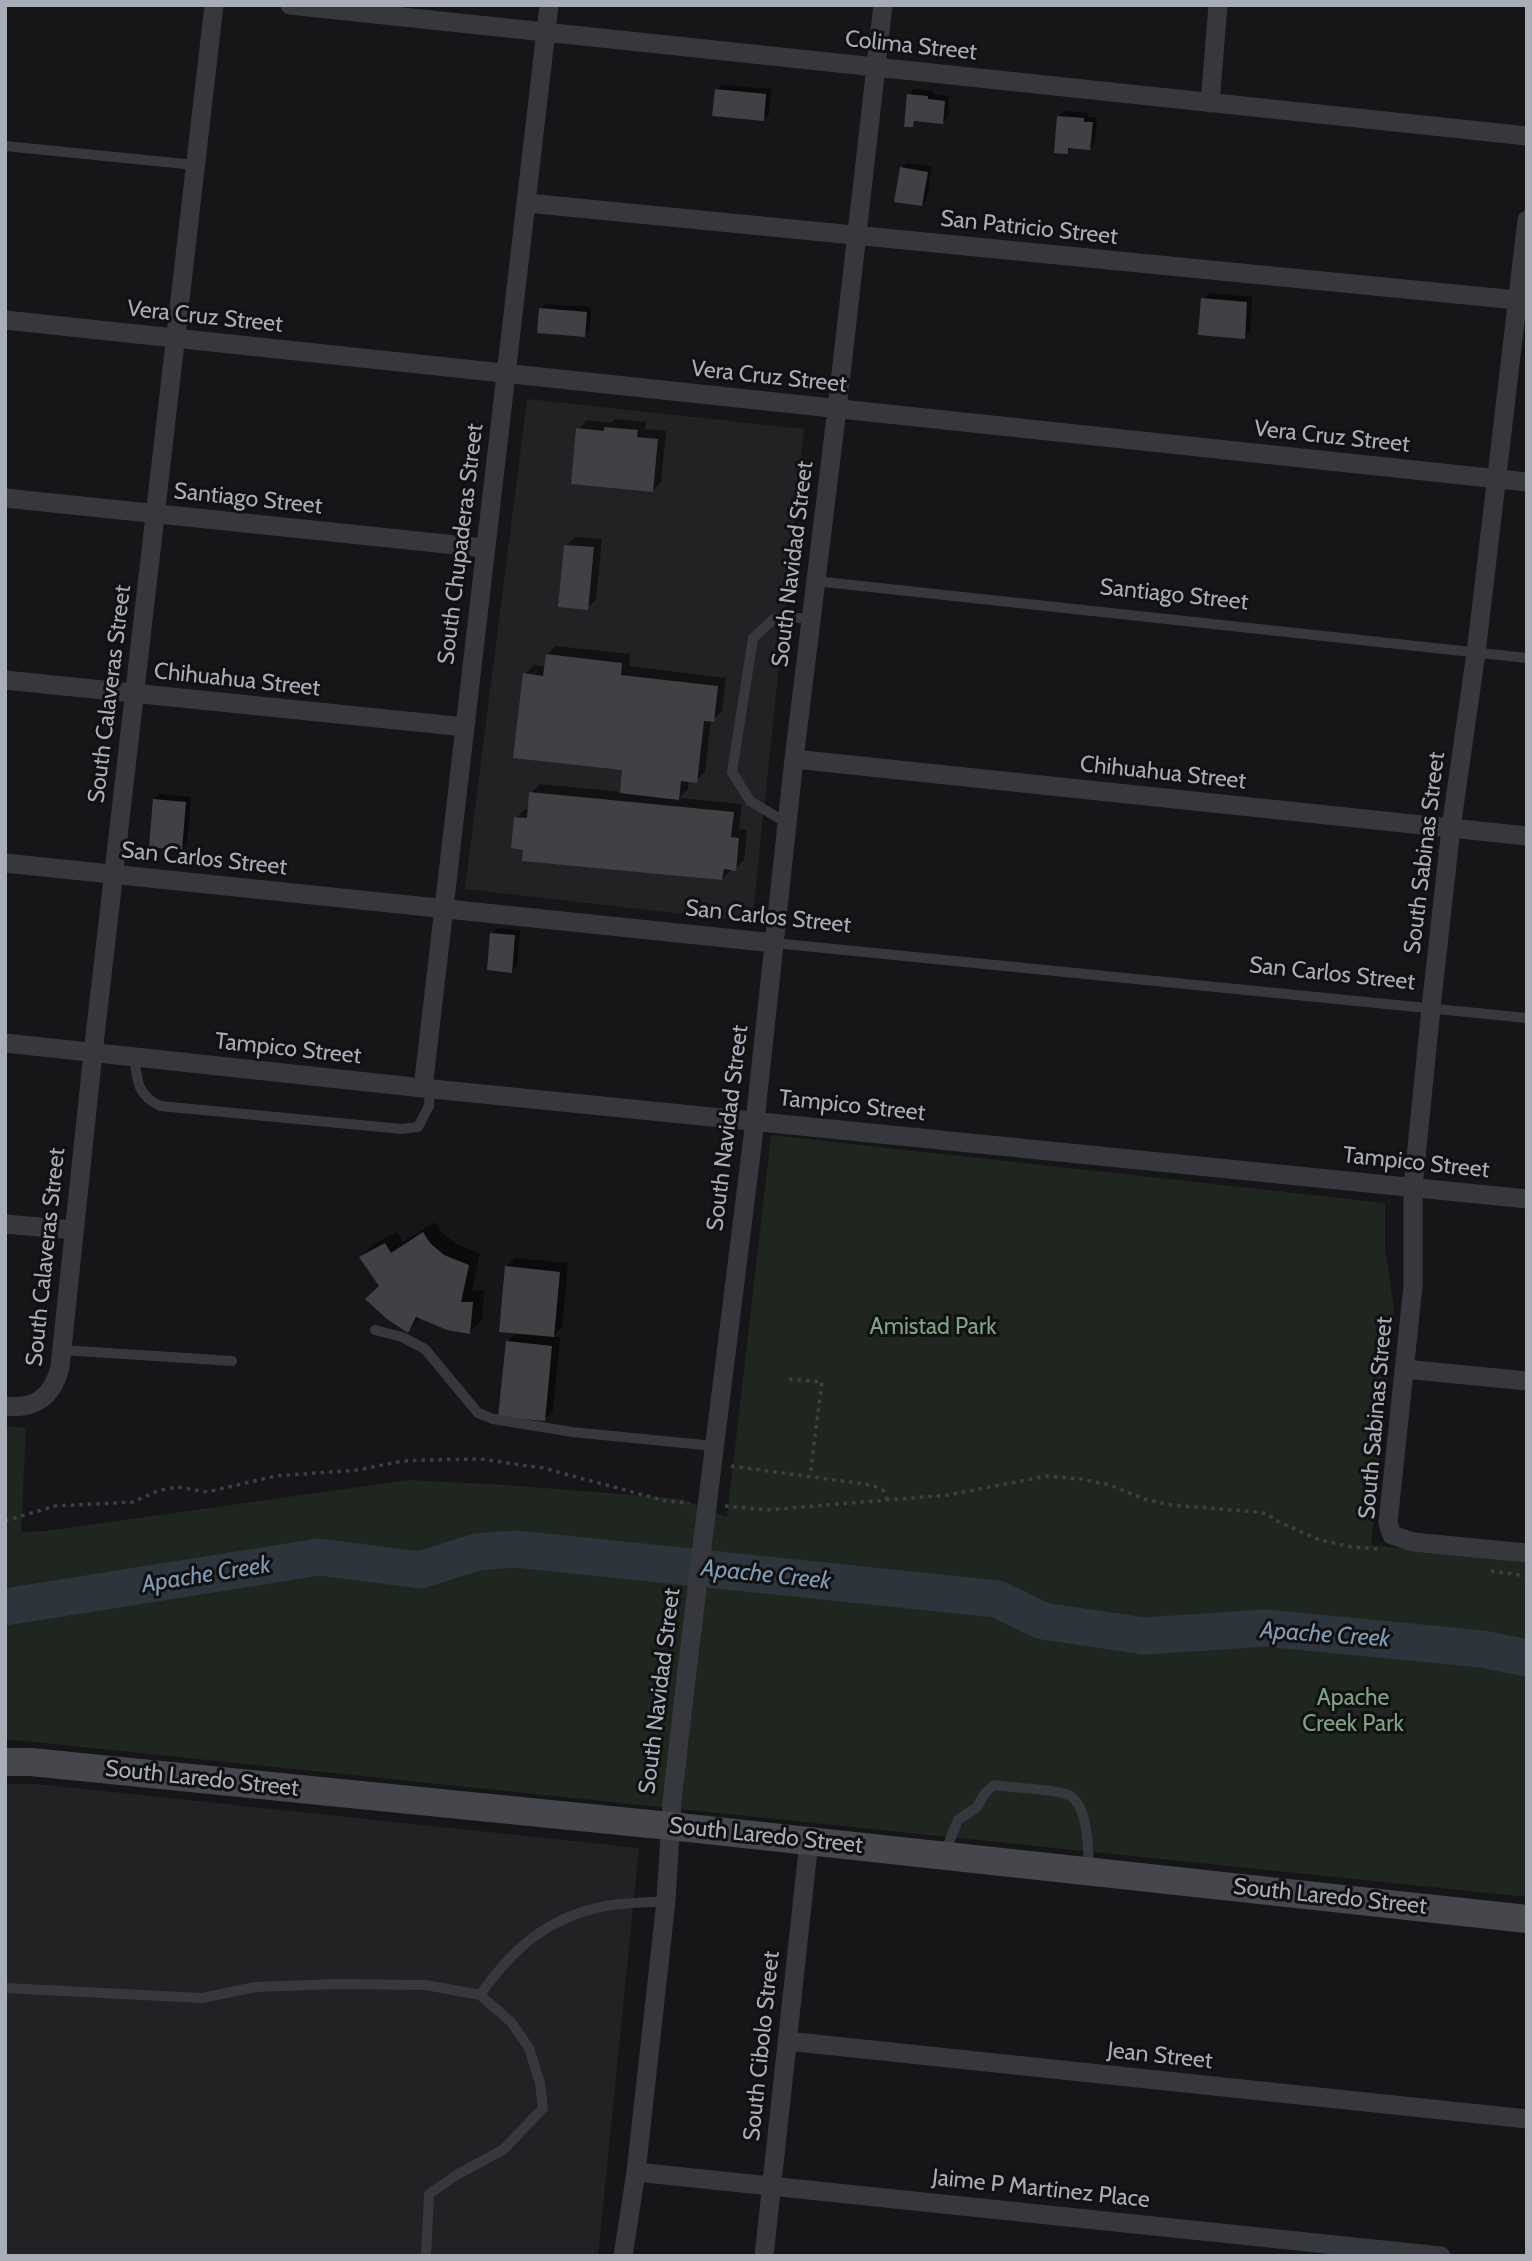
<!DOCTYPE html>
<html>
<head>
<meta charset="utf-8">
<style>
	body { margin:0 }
	#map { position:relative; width:1532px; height:2261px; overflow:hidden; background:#161618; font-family:Cabin,sans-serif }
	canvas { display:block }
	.frame { position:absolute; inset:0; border:7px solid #a8adb8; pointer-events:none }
</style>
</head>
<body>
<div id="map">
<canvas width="1532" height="2261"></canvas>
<div class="frame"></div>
</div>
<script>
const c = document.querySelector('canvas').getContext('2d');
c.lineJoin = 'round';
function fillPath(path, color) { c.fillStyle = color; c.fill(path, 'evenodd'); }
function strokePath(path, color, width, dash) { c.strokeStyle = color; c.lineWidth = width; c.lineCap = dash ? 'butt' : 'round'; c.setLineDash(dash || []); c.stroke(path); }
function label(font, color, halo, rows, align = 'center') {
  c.font = font + ' Cabin,sans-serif'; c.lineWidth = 6; c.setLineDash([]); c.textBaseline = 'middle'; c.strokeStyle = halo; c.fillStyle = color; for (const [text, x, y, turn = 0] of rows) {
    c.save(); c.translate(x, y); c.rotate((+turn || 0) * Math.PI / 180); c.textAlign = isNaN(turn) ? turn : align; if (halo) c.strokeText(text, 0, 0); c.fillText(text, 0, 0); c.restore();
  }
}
fillPath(new Path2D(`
	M527,399L804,429L752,922L465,889Z
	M5,1784H37L639,1848L598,2256H5Z`), '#222225');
fillPath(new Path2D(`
	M771,1135L1385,1203V1249L1394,1309L1371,1545L1527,1561V1897L5,1739V1426L26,1428L21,1532L46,1531L408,1480L507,1485L682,1499L727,1517Z`), '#1e261f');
fillPath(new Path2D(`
	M722,85L771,89L769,114L763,119L716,90Z
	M914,89L933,91V94L949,96L948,117L942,122L918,120L912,125L909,95Z
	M1064,111L1089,113L1088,117H1097L1095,142L1090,148L1073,146L1067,152L1059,116Z
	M907,163L932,167L927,199L922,204L901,168Z
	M1209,293L1252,297L1250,332L1244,337L1203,299Z
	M546,304L591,307L590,329L584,335L541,309Z
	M615,419L646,422L645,429L666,431L661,482L652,491L578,429L587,420L611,423Z
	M575,537L602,539L596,600L587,608L566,546Z
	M556,646L630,654L629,666L726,678L722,712L711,720L705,772L696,781L689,780L688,789L679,798L742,804L739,829L747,830L744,860L735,869L731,870L722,879L525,848L516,818L525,809H529L531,793L540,784L622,792L624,769L525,674L534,665L546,667L547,654Z
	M160,794L191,797L187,843L181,849L154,799Z
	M498,928L520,930L517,966L511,971L492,934Z
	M435,1222L441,1231L456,1244L480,1253L472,1290L484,1291L482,1320L470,1332L421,1317L408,1331L361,1257L373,1245L397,1232L403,1242Z
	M515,1258L568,1263L562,1327L552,1337H560L553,1411L544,1419L507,1342L517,1332L506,1267Z`), '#0007');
strokePath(new Path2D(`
	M5,1607L319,1557L420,1570L477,1552L516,1549L997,1599L1043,1621L1144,1636L1266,1628L1482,1649L1527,1658`), '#2c353c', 37);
fillPath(new Path2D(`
	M715,89L766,94L764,121L712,116Z
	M907,94L928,96V99L945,101L943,124L914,121L913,127H904Z
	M1057,116L1084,118V122H1093L1090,150L1068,148V154L1054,153Z
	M900,167L928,172L922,206L894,202Z
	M1201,298L1247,302L1245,339L1198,335Z
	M539,308L587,312L585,337L537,333Z
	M604,427L638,430L637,437L658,439L653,492L571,484L576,428L604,431Z
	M564,545L594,547L588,610L558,607Z
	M546,654L622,663L621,675L718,686L714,722L704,721L697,783L681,781L679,800L620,793L622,770L513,758L523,673L543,676Z
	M529,792L734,812L731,837L739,838L736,871L724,869L722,880L522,861L523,850L511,848L514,817L527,818Z
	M153,799L186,802L182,850L149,847Z
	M490,933L515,935L512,973L487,970Z
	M423,1232L430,1243L444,1255L469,1265L461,1302H473L470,1334L447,1330L416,1317L408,1333L387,1319L365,1299L379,1286L359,1257L385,1243L391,1253Z
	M505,1266L560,1272L554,1337L499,1332Z
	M506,1341L552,1346L545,1421L498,1417Z`), '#404145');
strokePath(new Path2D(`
	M789,1379L822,1382L810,1476
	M731,1466L872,1485L883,1490L887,1500
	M725,1506L766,1510L948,1495L1047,1476L1081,1479L1110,1485L1144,1499L1171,1505L1257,1512L1267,1514L1277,1521L1320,1540L1352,1547L1378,1549
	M5,1521L55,1506L133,1502L160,1490L178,1487L207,1492L276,1476L358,1470L402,1461L427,1460L480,1459L543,1468L666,1501L689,1503
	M1491,1571L1527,1576`), '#3d3f44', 3.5, [3.5, 5]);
strokePath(new Path2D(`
	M5,146L195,165
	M815,581L1527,658
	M787,823L750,801L732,772L753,638L775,618H811
	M774,943L1527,1018
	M134,1057C138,1081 136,1094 160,1106L402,1129L418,1127L429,1106L430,1088
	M375,1330L402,1337L425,1349L478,1413L493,1419L572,1432L714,1446
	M62,1350L232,1361
	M945,1852L958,1820L977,1807L985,1793L994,1785C1013,1788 1050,1789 1066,1794C1089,1802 1088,1849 1089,1870
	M5,1988L202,1998L255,1987L337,1984L426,1985L480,1995L511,2022L529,2048L540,2083L543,2108L503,2150L458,2174L429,2194L426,2256
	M480,1995C513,1948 548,1917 606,1906C625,1902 647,1903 666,1901`), '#37383d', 10);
strokePath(new Path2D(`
	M290,5L1527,136
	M1210,103L1218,5
	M527,203L1527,301
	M1527,220L1476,653L1451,828L1431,1008L1413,1187V1286L1388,1523L1392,1535L1413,1542L1527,1553
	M5,320L1527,482
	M5,498L485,548
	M5,680L465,727
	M794,759L1527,836
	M5,863L774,943
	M5,1043L423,1088L1527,1199
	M423,1088L549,5
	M5,1224L74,1230
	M1404,1369L1527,1381
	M5,1406C35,1410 53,1396 60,1367L93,1053L214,5
	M710,1482L755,1121L794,759L837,409L883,5
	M787,2041L1527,2119
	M636,2172L1441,2256
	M623,2256L636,2172L666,1901L672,1801L688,1662
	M764,2256L809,1841`), '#37383d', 19);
strokePath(new Path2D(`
	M5,1762H31L670,1826L1527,1919`), '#45474d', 28);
strokePath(new Path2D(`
	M688,1662L710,1482`), '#37383d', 19);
label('23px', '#a8adb8', '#111113', [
	["Colima Street",911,46,6],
	["San Patricio Street",1029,228,6],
	["Vera Cruz Street",205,317,6],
	["Vera Cruz Street",769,377,6],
	["Vera Cruz Street",1332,437,6],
	["Santiago Street",248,499,6],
	["South Chupaderas Street",461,544,-83],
	["South Navidad Street",793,564,-83],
	["Santiago Street",1174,595,6],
	["Chihuahua Street",237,680,6],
	["South Calaveras Street",110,694,-83],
	["Chihuahua Street",1163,773,6],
	["South Sabinas Street",1425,853,-83],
	["San Carlos Street",204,859,6],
	["San Carlos Street",768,917,6],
	["San Carlos Street",1332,974,6],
	["Tampico Street",288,1049,6],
	["Tampico Street",852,1106,6],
	["South Navidad Street",728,1128,-83],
	["Tampico Street",1416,1163,6],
	["South Calaveras Street",46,1257,-84],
	["South Sabinas Street",1376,1418,-85],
	["South Navidad Street",660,1691,-83],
	["South Laredo Street",202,1779,6],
	["South Laredo Street",766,1836,6],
	["South Laredo Street",1330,1897,6],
	["South Cibolo Street",762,2046,-84],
	["Jean Street",1160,2056,6],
	["Jaime P Martinez Place",1041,2189,6]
]);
label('23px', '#7fa381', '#111113', [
	["Amistad Park",933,1327],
	["Apache",1353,1698],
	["Creek Park",1353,1724]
]);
label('italic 24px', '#7f9bb3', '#111113', [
	["Apache Creek",206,1575,-9],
	["Apache Creek",766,1575,6],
	["Apache Creek",1325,1635,4]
]);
</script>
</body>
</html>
